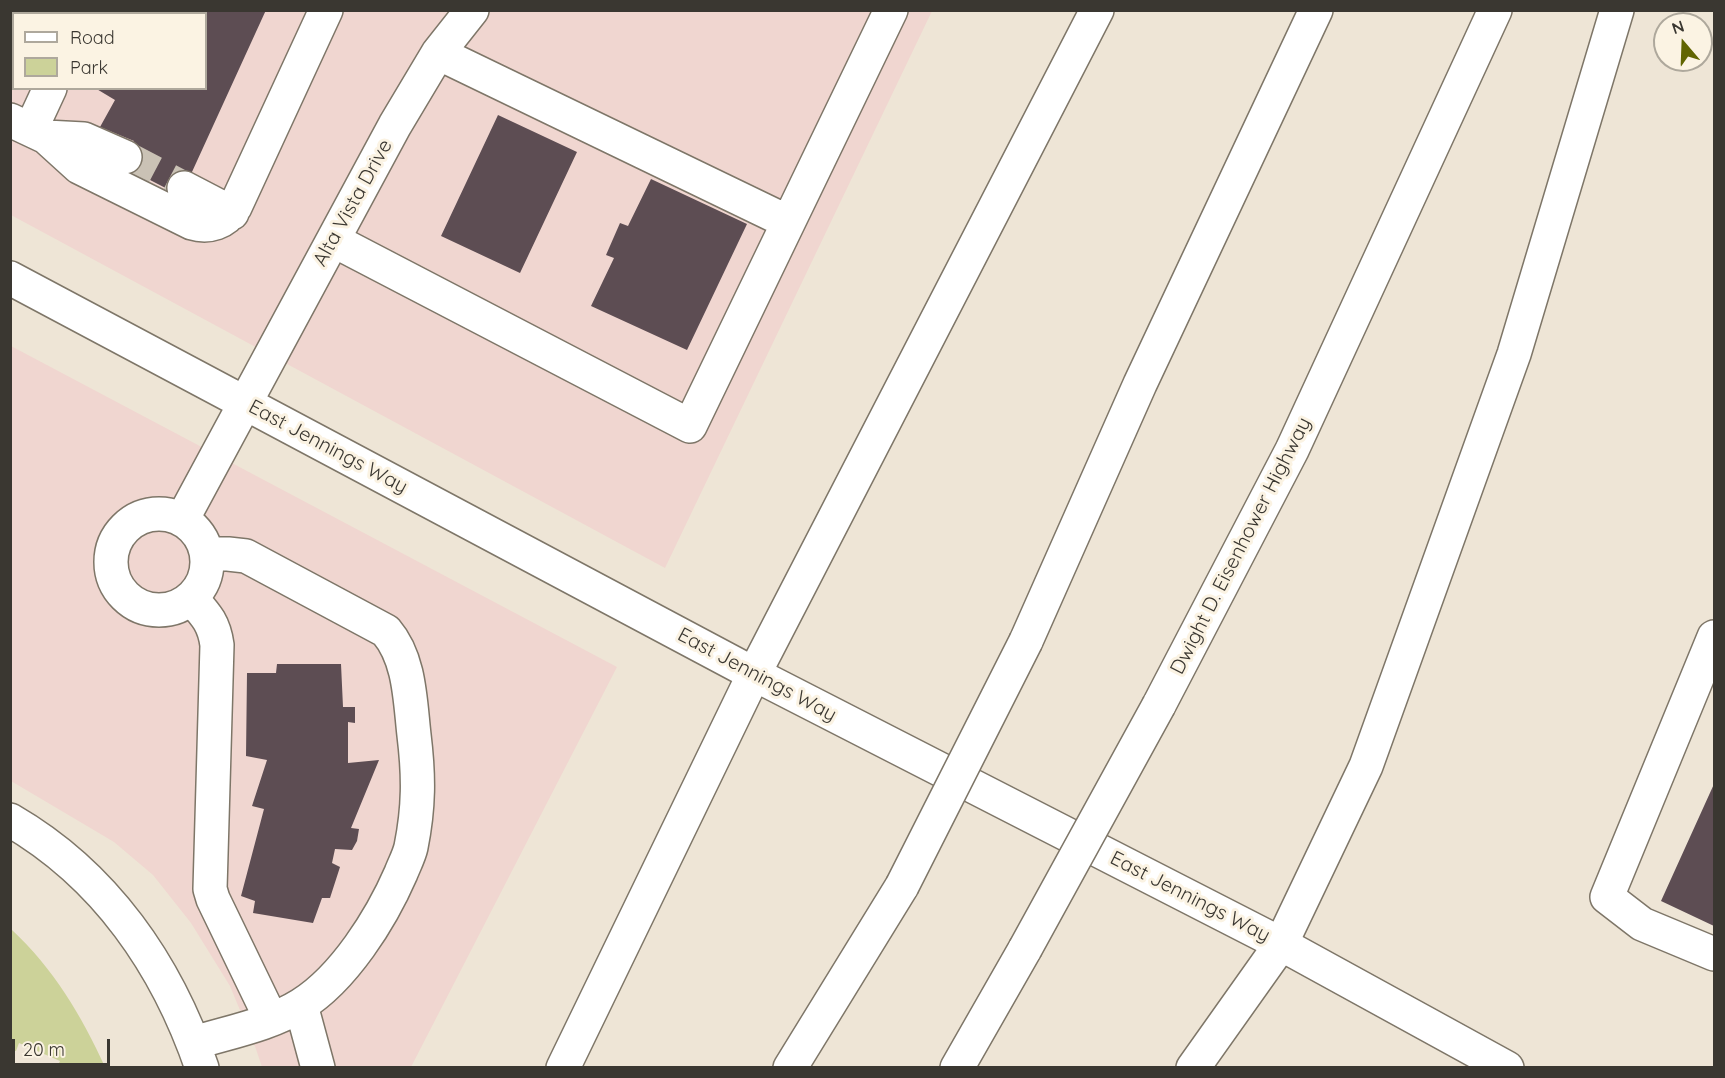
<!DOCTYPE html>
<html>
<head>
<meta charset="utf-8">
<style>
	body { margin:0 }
	#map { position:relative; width:1725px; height:1078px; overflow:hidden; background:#eee5d6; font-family:Quicksand,sans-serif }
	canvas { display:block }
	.frame { position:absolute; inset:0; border:12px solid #3a3731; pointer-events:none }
	.legend { position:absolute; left:12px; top:12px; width:195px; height:78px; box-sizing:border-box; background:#fbf3e3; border:2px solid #aea89c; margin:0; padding:8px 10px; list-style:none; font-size:18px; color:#3a3731 }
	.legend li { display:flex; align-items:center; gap:12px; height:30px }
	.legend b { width:30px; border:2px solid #aea89c }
	.north { position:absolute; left:1653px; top:12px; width:60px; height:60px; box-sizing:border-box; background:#fbf3e3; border:2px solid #aea89c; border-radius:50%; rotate:341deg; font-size:16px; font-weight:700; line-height:24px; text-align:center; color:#3a3731 }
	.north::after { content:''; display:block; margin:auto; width:21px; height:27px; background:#616501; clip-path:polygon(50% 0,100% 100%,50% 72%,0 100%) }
	.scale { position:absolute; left:12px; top:1039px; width:98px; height:27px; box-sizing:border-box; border:3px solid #3a3731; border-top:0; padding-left:8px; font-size:18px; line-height:21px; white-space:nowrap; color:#3a3731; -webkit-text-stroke:4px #fbf3e3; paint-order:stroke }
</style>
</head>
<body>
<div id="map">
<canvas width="1725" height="1078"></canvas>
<div class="frame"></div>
<ul class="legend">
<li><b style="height:8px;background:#fff"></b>Road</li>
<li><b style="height:16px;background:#ccd299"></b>Park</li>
</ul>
<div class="north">N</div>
<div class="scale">20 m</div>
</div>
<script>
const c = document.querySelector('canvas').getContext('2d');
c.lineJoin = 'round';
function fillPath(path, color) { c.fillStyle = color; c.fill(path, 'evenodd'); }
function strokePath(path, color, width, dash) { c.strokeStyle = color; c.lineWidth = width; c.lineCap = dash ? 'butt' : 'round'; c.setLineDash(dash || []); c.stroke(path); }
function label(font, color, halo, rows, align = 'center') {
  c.font = font + ' Quicksand,sans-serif'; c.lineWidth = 6; c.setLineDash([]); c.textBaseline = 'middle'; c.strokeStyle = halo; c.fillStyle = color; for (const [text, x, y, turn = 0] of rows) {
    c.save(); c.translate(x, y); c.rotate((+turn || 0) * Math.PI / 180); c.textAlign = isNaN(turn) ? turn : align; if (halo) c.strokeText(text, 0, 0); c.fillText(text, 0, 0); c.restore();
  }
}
fillPath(new Path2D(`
	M10,11H932L665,568L11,215ZM14,14H206V88H14Z
	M11,346L617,667L411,1067H262L256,1049L230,986L191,923L153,875L114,842L11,781Z`), '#f0d6d0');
fillPath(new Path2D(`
	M11,929C53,968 82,1016 105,1067H57L60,1061L19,1043L16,1051L11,1050Z`), '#ccd299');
fillPath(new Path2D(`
	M121,10H155L160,12L161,10H266L181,196L121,165L134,141L100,127L115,100L95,88H206V14H120Z
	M498,115L577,152L520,273L441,236Z
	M651,179L747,224L687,350L591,306L614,258L606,255L620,223L628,226Z
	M277,664H341L343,707H355V723L348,722V763L379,760L351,828L359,829L357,841L352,850L335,849L332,863L340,867L330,898H322L313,923L253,913L255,901L241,896L264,809L252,806L267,760L246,756L247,673H276Z
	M1714,784V926L1661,901Z`), '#5d4d53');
strokePath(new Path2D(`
	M125,157L184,188`), '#cac2b5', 33, [33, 16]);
const minor = new Path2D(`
	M86,14L87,10
	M438,53L788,222
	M10,120L46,137L79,167L192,223C209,228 225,223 235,207L326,10
	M31,129L50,88
	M46,137L84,139L125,157
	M184,188L232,213
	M333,240L690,426L891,10
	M10,278L754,674
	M111 562a48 48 0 1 1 96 0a48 48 0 1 1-96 0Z
	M182,520L395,125L438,53L472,10
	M191,598C206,615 214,623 217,645L210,889L213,899L271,1019
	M1714,637L1607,897L1642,924L1714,954
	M10,820C105,875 167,965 202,1068
	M301,1005L318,1068
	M194,1043C229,1032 269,1025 301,1005C344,978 381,919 401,873C404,865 409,856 411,847C419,807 419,776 414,735C410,700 410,659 386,631L246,556L228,554H207`);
const major = new Path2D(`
	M754,674L1281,944L1507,1068`);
const highway = new Path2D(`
	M1026,641L1140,384L1316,10
	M1159,705L1292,450L1495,10
	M563,1068L754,674L1097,10
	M790,1068L902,886
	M957,1068L1025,949
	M1193,1068L1281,944L1366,766L1514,354L1617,10`);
strokePath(minor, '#7e7668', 36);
strokePath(major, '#7e7668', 36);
strokePath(highway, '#7e7668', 36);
strokePath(minor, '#fff', 33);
strokePath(major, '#fff', 33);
strokePath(highway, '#fff', 33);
const highwayBridge = new Path2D(`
	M902,886L1026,641
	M1025,949L1159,705`);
strokePath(highwayBridge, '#7e7668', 36, []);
strokePath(highwayBridge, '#fff', 33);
label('20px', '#3a3731', '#fbf3e3', [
	["Alta Vista Drive",353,203,-61],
	["East Jennings Way",328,447,28],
	["Dwight D. Eisenhower Highway",1241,546,-63],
	["East Jennings Way",757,675,28],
	["East Jennings Way",1190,897,27]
]);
</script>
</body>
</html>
